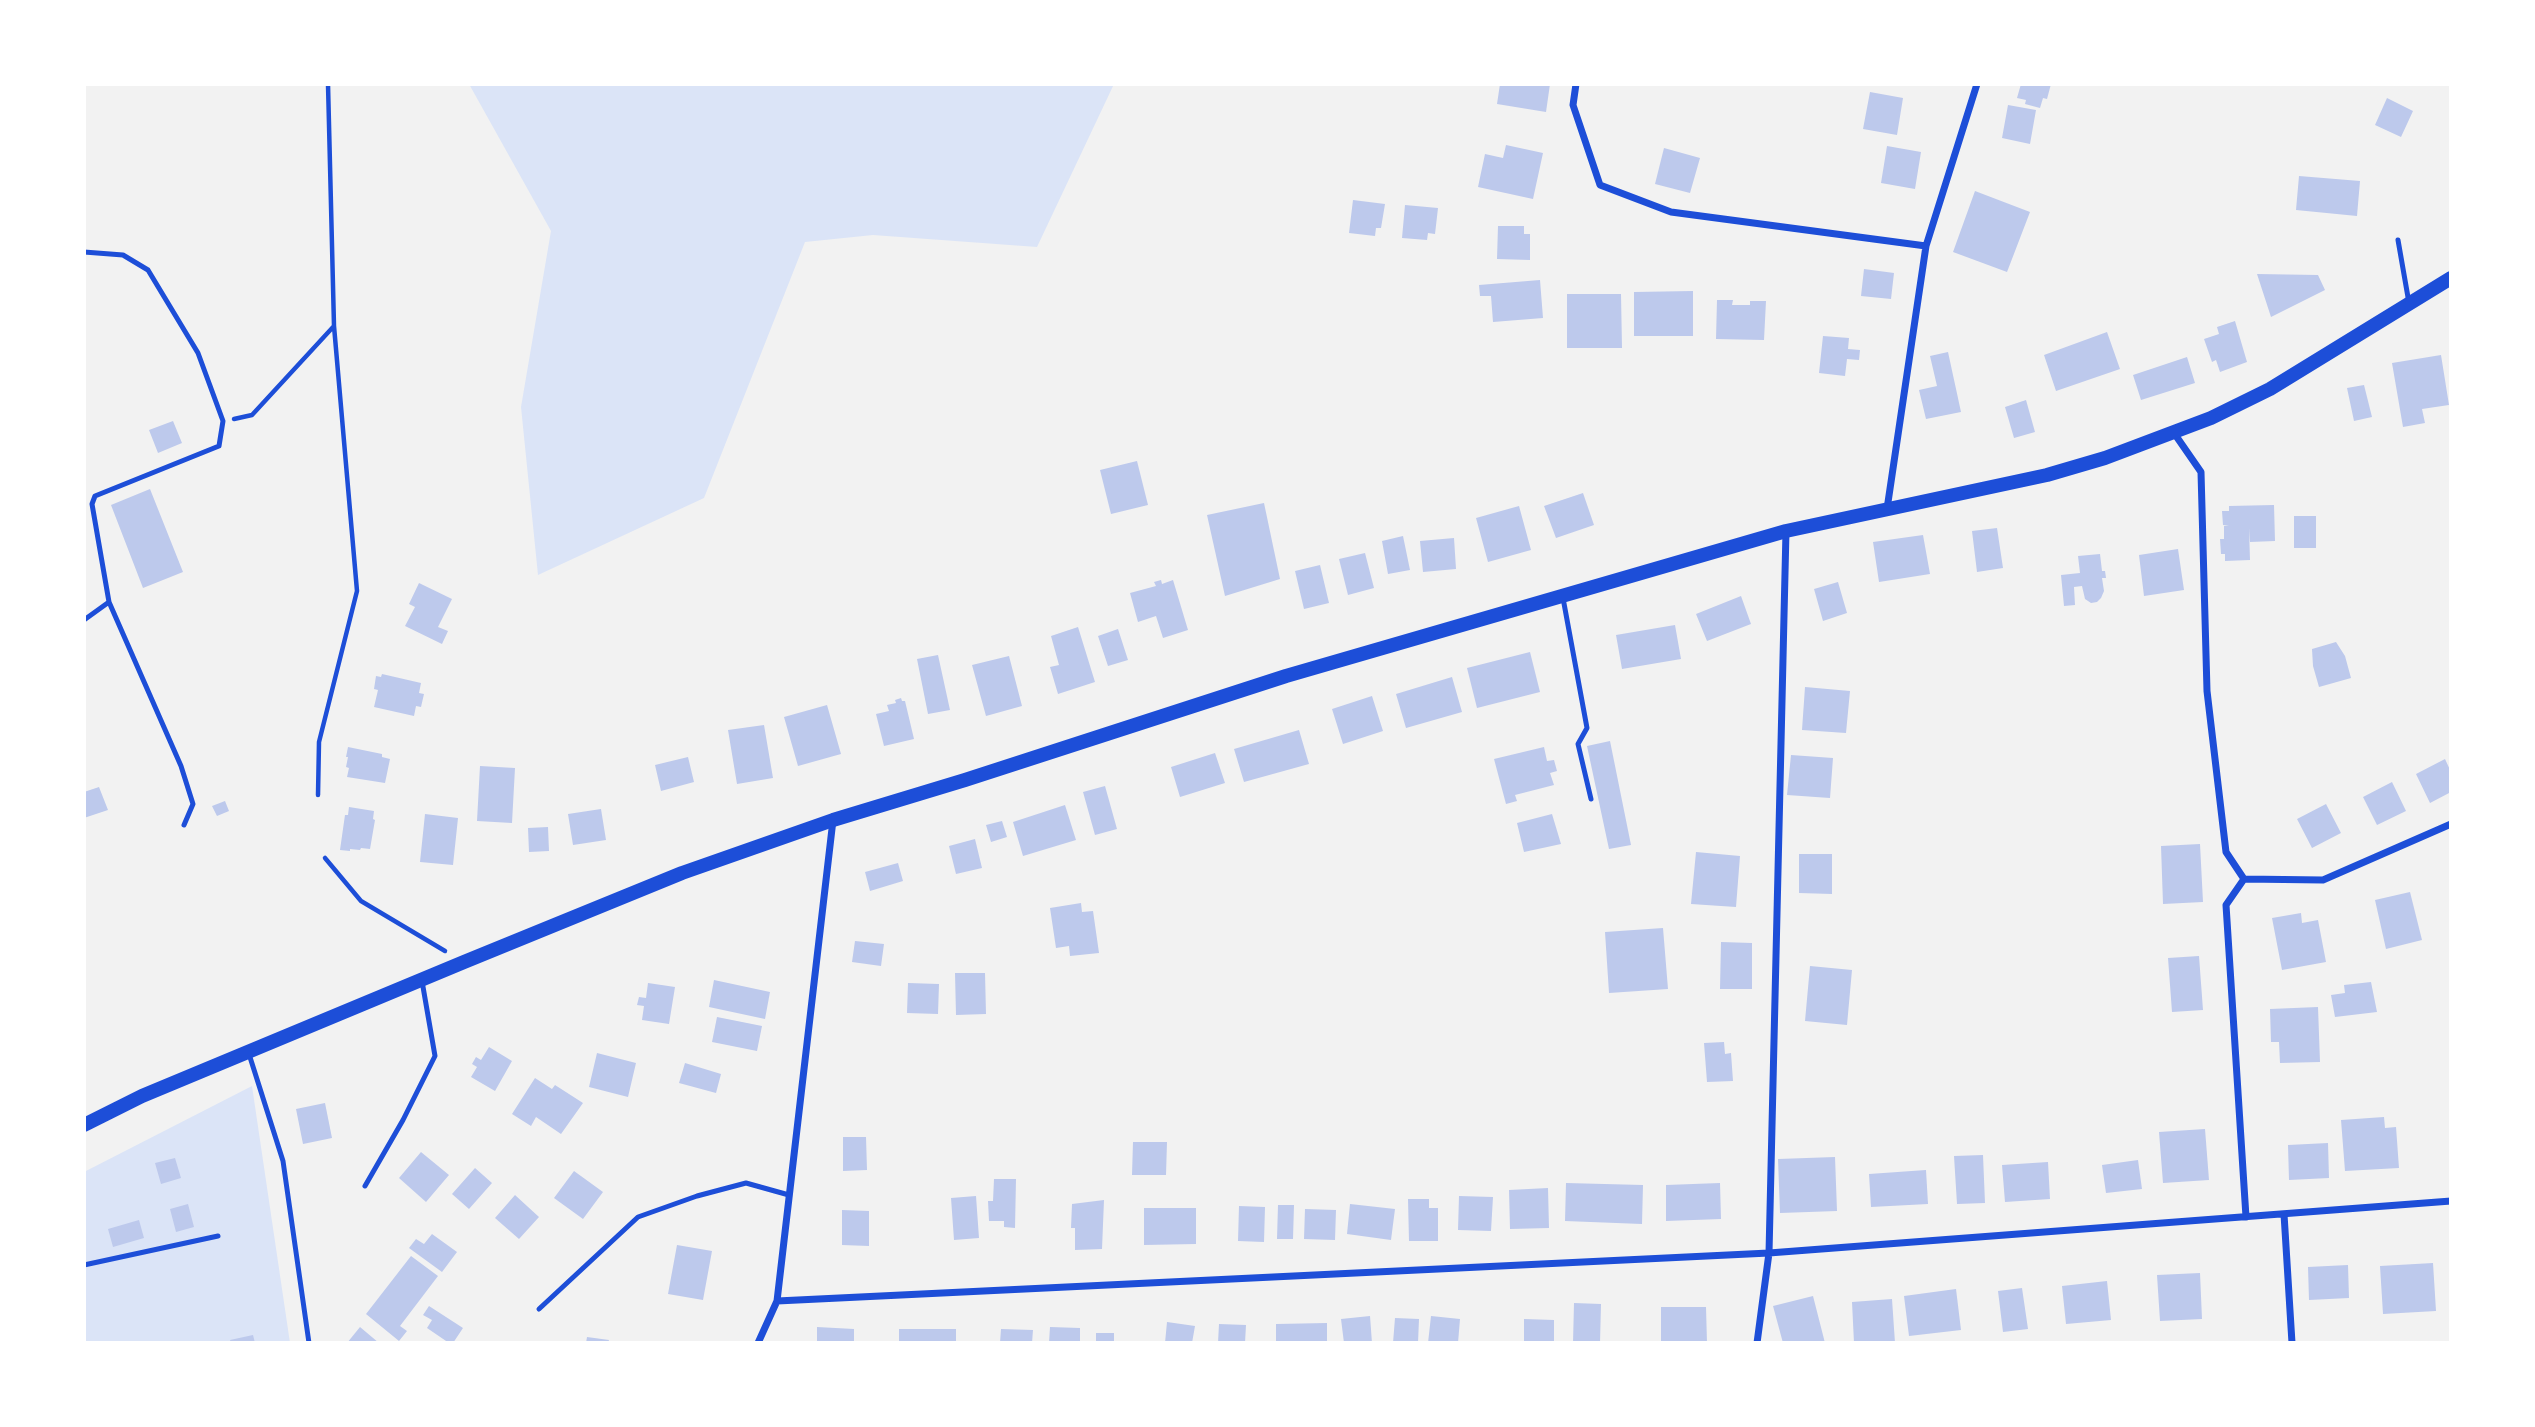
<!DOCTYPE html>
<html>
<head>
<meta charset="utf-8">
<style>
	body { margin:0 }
	#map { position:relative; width:2535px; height:1427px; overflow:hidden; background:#f2f2f2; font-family:Raleway,sans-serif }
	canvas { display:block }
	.frame { position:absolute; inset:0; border:86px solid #fff; pointer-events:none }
</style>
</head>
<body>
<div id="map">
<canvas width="2535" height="1427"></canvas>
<div class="frame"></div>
</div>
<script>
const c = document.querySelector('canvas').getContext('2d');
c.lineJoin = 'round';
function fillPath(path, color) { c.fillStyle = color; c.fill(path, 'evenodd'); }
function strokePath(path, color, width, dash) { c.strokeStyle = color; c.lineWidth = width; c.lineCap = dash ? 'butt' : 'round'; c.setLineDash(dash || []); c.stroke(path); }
fillPath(new Path2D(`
	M469,84H1114L1037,247L873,235L805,242L704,498L538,575L521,407L551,231Z
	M252,1086L290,1343H84V1172Z`), '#dbe4f7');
fillPath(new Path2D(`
	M1500,84H1550L1546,112L1497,104Z
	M2021,84H2051L2047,99L2043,98L2040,108L2025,104L2026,100L2017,98Z
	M1870,92L1903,98L1897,135L1863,129Z
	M2387,98L2413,111L2401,137L2375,125Z
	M2008,105L2036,110L2030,144L2002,138Z
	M1506,145L1543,153L1533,199L1478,187L1485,154L1503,158Z
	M1887,146L1921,152L1915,189L1881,183Z
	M1664,148L1700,158L1690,193L1655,184Z
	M2299,176L2360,181L2357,216L2296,210Z
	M1975,191L2030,212L2007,272L1953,252Z
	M1353,200L1385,204L1381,228H1376L1375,236L1349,233Z
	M1405,205L1438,208L1435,234L1428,233L1427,240L1402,238Z
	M1498,226H1524V234H1530V260L1497,259Z
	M1864,269L1894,273L1891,299L1861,296Z
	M2257,274L2318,275L2325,290L2271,317Z
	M1540,280L1543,318L1493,322L1491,296H1480L1479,285Z
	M1693,291V336H1634V292Z
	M1567,294H1621L1622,348H1567Z
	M1717,300H1733L1732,305H1750V301H1766L1764,340L1716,339Z
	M2235,321L2247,362L2220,372L2216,360L2212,362L2204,339L2219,334L2217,327Z
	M2107,332L2120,369L2056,391L2044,355Z
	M1823,336L1849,338L1848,349L1860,350L1859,360L1847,359L1845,376L1819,373Z
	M1948,352L1961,412L1926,419L1919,390L1937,386L1930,356Z
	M2441,355L2449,405L2422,409L2425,423L2403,427L2392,363Z
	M2187,357L2195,383L2141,400L2133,375Z
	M2364,385L2372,417L2354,421L2347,388Z
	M2026,400L2035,432L2014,438L2005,407Z
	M173,421L182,443L158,453L149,430Z
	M1137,461L1148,505L1111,514L1100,470Z
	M150,489L183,572L143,588L111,505Z
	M1583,493L1594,525L1556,538L1544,506Z
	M1264,503L1280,579L1225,596L1207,515Z
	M2274,505L2275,541L2250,542L2249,528L2250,560L2225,561V554H2221L2220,539H2224V526H2229L2223,525L2222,511H2229V506Z
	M1519,506L1531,550L1488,562L1476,518Z
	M2294,516H2316V548H2294Z
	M1997,528L2003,568L1977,572L1972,531Z
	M1923,535L1930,574L1879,582L1873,542Z
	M1403,536L1410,570L1388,574L1382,541Z
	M1454,538L1456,569L1423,572L1420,541Z
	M2178,549L2184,590L2144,596L2139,555Z
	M1365,553L1374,588L1348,595L1339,559Z
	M2100,554L2102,571H2105L2106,578H2102L2104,591L2101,598L2097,602L2091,603L2085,599L2082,586L2074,587L2075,605L2064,606L2061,575L2080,573L2078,556Z
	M1320,565L1329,603L1304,609L1295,571Z
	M1161,580L1162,584L1173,580L1188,630L1163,638L1156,616L1138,622L1130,593L1156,586L1154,582Z
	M1838,582L1847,613L1823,621L1814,589Z
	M419,583L452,599L438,627L448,631L442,644L405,626L415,607L409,604Z
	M1741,596L1751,624L1707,641L1696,614Z
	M1675,625L1681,659L1622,669L1616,635Z
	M1078,627L1095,682L1058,694L1050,667L1059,665L1051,636Z
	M1118,629L1128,660L1108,666L1098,636Z
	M2336,642L2345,656L2351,678L2319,687L2313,666L2312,649Z
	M1530,652L1540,692L1477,708L1467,668Z
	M938,655L950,710L928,714L917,659Z
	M1009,656L1022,706L986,716L972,665Z
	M382,674L421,683L419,693L424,694L421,707L416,706L414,716L374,707L378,690L374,689L376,676L381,677Z
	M1452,677L1462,712L1406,728L1396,694Z
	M1805,687L1850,691L1846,733L1802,730Z
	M1372,696L1383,731L1343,744L1332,709Z
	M901,698L902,701H905L914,739L884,746L876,714L889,711L887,705L896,703L895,700Z
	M827,705L841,754L798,766L784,717Z
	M764,725L773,778L737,784L728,730Z
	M1299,730L1309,764L1244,782L1234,749Z
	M1610,741L1631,845L1609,849L1587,746Z
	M348,747L382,754V757L390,759L385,783L347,777L349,768L346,767L348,757H346Z
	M1544,747L1547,761L1554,760L1557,771L1550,773L1554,785L1515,795L1517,801L1506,804L1494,759Z
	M1215,753L1225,783L1180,797L1171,767Z
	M1791,755L1833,758L1830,798L1787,795Z
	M688,757L694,782L661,791L655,765Z
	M2445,759L2451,772V792L2430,803L2416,774Z
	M480,766L515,768L512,823L477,821Z
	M2392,782L2406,811L2377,825L2363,797Z
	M1105,786L1117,829L1095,835L1083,792Z
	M99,787L108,810L84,818V792Z
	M225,801L229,811L217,816L212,806Z
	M2326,804L2341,833L2312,848L2297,819Z
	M1065,805L1076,840L1023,856L1013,822Z
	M349,807L374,811L373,819L375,820L370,849L361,848L360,850L350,849V851L340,850L345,815H348Z
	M601,809L606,840L573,845L568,814Z
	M425,814L458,818L453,865L420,862Z
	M1552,814L1561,844L1524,852L1517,823Z
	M1002,821L1007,837L991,842L986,825Z
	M548,827L549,851L529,852L528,828Z
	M975,839L982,868L956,874L949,846Z
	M2200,844L2203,902L2163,904L2161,846Z
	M1696,852L1740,856L1736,907L1691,904Z
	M1799,854H1832V894L1799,893Z
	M898,863L903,881L870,891L865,872Z
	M2410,892L2422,940L2386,949L2375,900Z
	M1081,903L1082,912L1093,911L1099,953L1070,956L1069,946L1056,948L1050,908Z
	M2301,913L2302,923L2318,920L2326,962L2282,970L2272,918Z
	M1663,928L1668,989L1609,993L1605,932Z
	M855,941L884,944L881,966L852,962Z
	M1721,942L1752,943V989H1720Z
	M2199,956L2203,1010L2172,1012L2168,958Z
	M1810,966L1852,970L1847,1025L1805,1021Z
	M955,973H985L986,1014L956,1015Z
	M714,980L770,992L765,1019L709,1007Z
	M2371,982L2377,1012L2335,1017L2331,995L2345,993L2344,985Z
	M648,983L675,987L669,1024L642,1020L644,1006L637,1005L639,997L646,998Z
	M908,983L939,984L938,1014L907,1013Z
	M2318,1007L2320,1062L2280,1063L2279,1042H2271L2270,1009Z
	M717,1017L762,1026L757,1051L712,1042Z
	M1724,1042L1725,1054L1731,1053L1733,1081L1707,1082L1704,1043Z
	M489,1047L512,1061L495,1091L471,1077L477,1067L472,1064L476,1057L481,1060Z
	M597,1053L636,1063L628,1097L589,1087Z
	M685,1063L721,1074L716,1093L679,1083Z
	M535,1078L552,1089L555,1085L583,1103L561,1134L536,1117L531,1126L512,1114Z
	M325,1103L332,1138L303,1144L296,1109Z
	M2384,1117L2385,1128L2396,1127L2399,1168L2345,1171L2341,1120Z
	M2205,1129L2209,1180L2163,1183L2159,1132Z
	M843,1137H866L867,1170L843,1171Z
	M1133,1142H1167L1166,1175H1132Z
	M2328,1143L2329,1178L2289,1180L2288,1145Z
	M421,1152L449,1175L426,1202L399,1178Z
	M1983,1155L1985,1203L1957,1204L1954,1156Z
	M1835,1157L1837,1211L1780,1213L1778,1159Z
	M175,1158L181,1178L161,1184L155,1163Z
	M2138,1160L2142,1189L2106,1193L2102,1165Z
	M2048,1162L2050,1199L2005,1202L2002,1165Z
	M475,1168L492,1183L469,1209L452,1194Z
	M1926,1170L1928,1204L1871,1207L1869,1174Z
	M574,1171L603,1192L583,1219L554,1198Z
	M994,1179H1016L1015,1228L1004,1227V1221H989L988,1201H993Z
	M1566,1183L1643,1185L1642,1224L1565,1221Z
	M1720,1183L1721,1219L1666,1221V1185Z
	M1548,1188L1549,1228L1510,1229L1509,1190Z
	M515,1195L539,1217L519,1239L495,1218Z
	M976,1196L979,1238L954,1240L951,1198Z
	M1459,1196L1493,1197L1491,1231L1458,1230Z
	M1408,1199H1429V1208H1438V1241H1409Z
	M1104,1200L1102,1249L1075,1250V1228H1071L1072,1204Z
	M188,1204L194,1227L176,1232L170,1209Z
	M1350,1204L1395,1209L1391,1240L1347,1234Z
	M1278,1205H1294L1293,1239H1277Z
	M1239,1206L1265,1207L1264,1242L1238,1241Z
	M1144,1208H1196V1244L1144,1245Z
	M1305,1209L1336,1210L1335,1240L1304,1239Z
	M842,1210L869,1211V1246L842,1245Z
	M139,1220L144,1238L113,1247L108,1229Z
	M432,1234L457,1252L442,1272L409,1248L416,1239L424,1244Z
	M677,1245L712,1251L703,1300L668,1294Z
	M411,1256L438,1276L400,1326L407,1331L399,1341L366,1314Z
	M2433,1263L2436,1311L2383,1314L2380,1266Z
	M2348,1265L2349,1298L2309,1300L2308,1267Z
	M2200,1273L2202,1319L2160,1321L2157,1275Z
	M2107,1281L2111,1320L2066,1324L2062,1286Z
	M2022,1288L2028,1329L2003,1332L1998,1291Z
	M1956,1289L1961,1330L1909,1336L1904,1296Z
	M1813,1296L1825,1343H1783L1773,1306Z
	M1892,1299L1895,1343H1854L1852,1302Z
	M1574,1303L1601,1304L1600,1343H1573Z
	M429,1306L463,1328L453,1343H449L427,1328L432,1320L423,1315Z
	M1661,1307H1706L1707,1343H1661Z
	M1370,1316L1372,1343H1344L1341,1319Z
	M1431,1316L1460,1319L1458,1343H1428Z
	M1395,1318L1419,1319L1418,1343H1393Z
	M1524,1319L1554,1320V1343H1524Z
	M1167,1322L1195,1326L1192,1343H1165Z
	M1327,1323V1343H1276V1324Z
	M1219,1324L1246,1325L1245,1343H1218Z
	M360,1327L379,1343H347Z
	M817,1327L854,1329V1343H817Z
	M1050,1327L1080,1328V1343H1049Z
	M899,1329H956V1343H899Z
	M1001,1329L1033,1330L1032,1343H1000Z
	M1096,1333H1114V1343H1096Z
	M253,1335L255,1343H231L230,1340Z
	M587,1337L609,1340L608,1343H586Z`), '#bdc9ec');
strokePath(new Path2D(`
	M234,419L252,415L334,326L328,84
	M318,795L319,742L357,591L334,326
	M325,858L361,901L445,951`), '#1d4ed8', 4.5);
strokePath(new Path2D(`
	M2398,240L2409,303
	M84,252L123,255L148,270L198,353L223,421L219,446L95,496L92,504L109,602L84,620
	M1563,598L1587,728L1578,744L1591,799
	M109,602L181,766L193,804L184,825
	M249,1054L283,1161L309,1343
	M365,1186L403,1120L435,1056L422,981
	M84,1265L218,1236
	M539,1309L638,1217L697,1196L746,1183L789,1195`), '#1d4ed8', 5);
strokePath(new Path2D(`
	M1576,84L1573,105L1600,185L1671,212L1926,246
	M2174,433L2201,472L2207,691L2226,852L2244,879L2226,905L2246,1217
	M1887,509L1926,246L1977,84
	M2244,879L2323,880L2451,824
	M2284,1214L2292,1343
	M777,1301L1769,1253L2451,1201
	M758,1343L777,1301L833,820
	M1757,1343L1769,1253L1786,531`), '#1d4ed8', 7);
strokePath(new Path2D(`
	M84,1125L142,1096L464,962L682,873L833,820L965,780L1286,676L1786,531L2047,475L2105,458L2211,418L2270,389L2451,278`), '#1d4ed8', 14);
</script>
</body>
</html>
